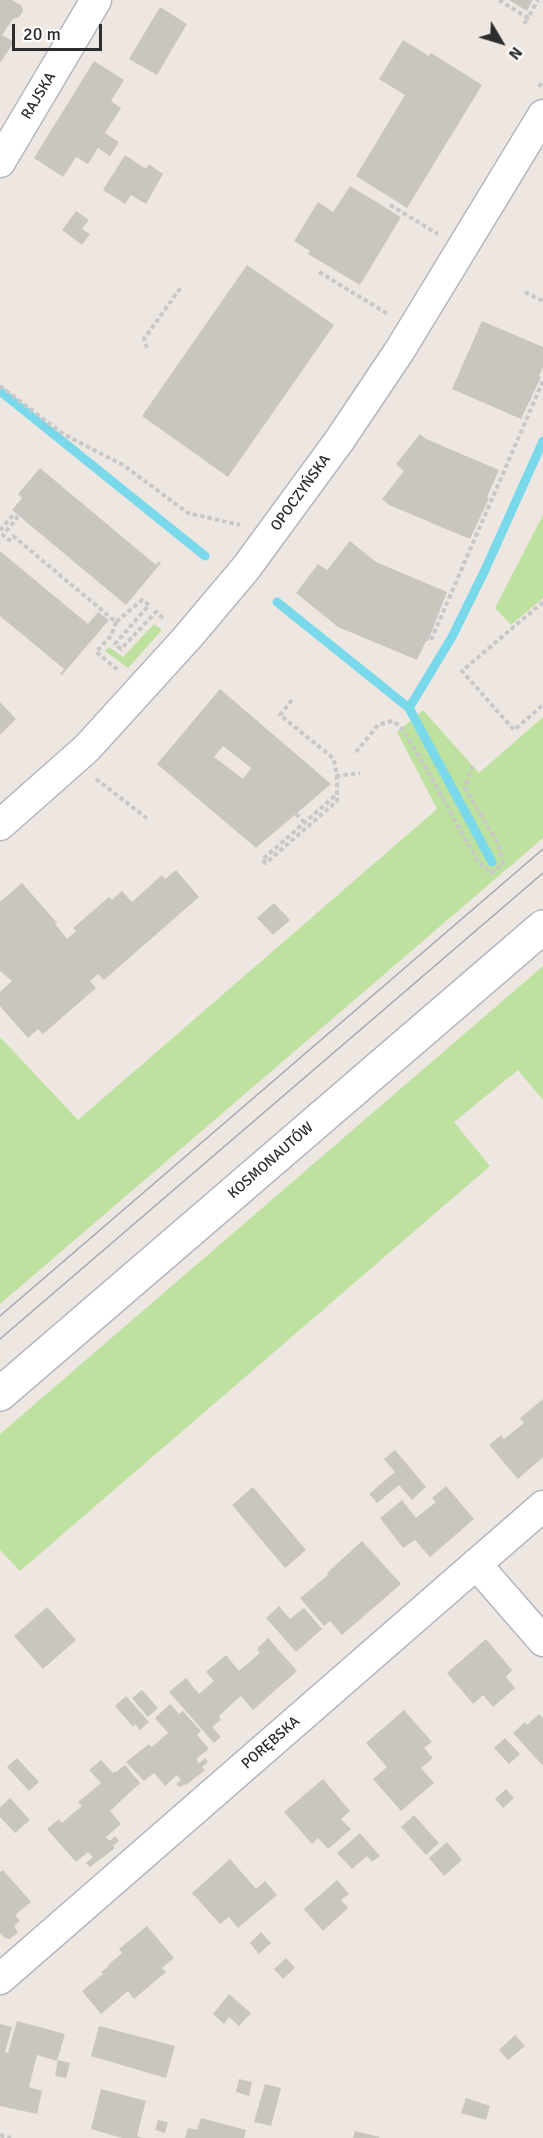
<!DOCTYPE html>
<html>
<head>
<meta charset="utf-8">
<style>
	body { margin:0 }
	#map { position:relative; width:543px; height:2138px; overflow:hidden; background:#eee7e1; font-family:Signika,sans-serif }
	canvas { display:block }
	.north { position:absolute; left:471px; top:12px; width:60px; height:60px; -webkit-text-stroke:4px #fff; paint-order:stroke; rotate:128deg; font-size:16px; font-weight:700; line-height:24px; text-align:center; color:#2d2d2d }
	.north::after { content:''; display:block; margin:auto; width:21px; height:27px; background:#2d2d2d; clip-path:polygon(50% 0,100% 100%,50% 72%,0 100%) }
	.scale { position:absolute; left:12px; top:24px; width:90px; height:27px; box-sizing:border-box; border:3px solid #2d2d2d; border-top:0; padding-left:8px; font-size:18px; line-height:21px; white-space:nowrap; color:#2d2d2d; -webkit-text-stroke:4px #fff; paint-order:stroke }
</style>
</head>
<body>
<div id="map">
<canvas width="543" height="2138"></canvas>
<div class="north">N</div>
<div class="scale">20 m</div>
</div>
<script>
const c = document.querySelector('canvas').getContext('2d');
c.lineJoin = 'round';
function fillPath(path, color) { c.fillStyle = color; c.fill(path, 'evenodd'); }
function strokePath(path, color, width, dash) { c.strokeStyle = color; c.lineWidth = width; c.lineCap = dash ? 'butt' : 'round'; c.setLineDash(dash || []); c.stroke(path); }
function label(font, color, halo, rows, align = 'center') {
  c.font = font + ' Signika,sans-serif'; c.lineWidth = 5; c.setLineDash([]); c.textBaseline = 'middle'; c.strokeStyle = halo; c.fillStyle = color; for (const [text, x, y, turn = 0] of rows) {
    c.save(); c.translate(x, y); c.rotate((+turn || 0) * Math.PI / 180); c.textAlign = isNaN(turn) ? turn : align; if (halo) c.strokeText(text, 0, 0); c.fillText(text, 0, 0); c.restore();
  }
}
fillPath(new Path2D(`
	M543,515V598L511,625L495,608Z
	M154,624L162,630L128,668L105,651L109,647L123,657Z
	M423,710L479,773L543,717V838L0,1304V1037L78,1120L437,809L397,732Z
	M543,966V1100L518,1070L454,1122L490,1166L20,1571L0,1550V1434Z`), '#bee1a0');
strokePath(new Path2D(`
	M0,391L205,556
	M277,602L409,708
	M492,862L409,708L452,637L485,570L543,441`), '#79d9ea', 9);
fillPath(new Path2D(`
	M0,0H12L22,6L23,11L19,17L13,19L2,35L14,42L0,63Z
	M509,0H533L527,11Z
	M160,7L187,24L157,75L129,59Z
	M403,40L429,56L431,53L482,85L407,208L356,176L405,95L379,79Z
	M94,61L124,80L111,101L121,108L105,133L119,142L110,156L98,148L88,164L76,157L63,177L34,158Z
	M125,155L146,169L149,164L163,174L146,204L131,195L125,204L103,190Z
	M350,186L401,217L360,285L308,254L310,251L294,241L318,202L333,212Z
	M76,211L89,220L82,229L90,234L82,245L62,230Z
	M247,265L334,325L228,477L142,416Z
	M482,321L543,347V367L539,376L541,377L521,419L452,389Z
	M420,434L426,439L499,470L487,497L489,498L470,539L389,505L382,499L404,471L396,464Z
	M40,468L156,565L159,561L161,563L126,605L12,510L22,498L18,494Z
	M350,541L376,562L447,592L428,641H426L417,660L338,627L296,593L318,564L327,570Z
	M0,551L88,624L98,612L109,620L62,675L60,674L64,669L0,616Z
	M220,689L331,784L256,848L157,764ZM223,746L251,768L243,779L214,757Z
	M0,702L16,719L0,735Z
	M176,870L199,897L104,980L98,974L90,981L96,988L43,1034L38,1029L28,1038L0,1006V992L12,981L0,971V902L22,883L57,923L55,924L67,939L76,931L73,928L109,897L112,900L122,891L132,902L162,875L165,879Z
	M274,903L290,920L273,935L257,918Z
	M543,1399V1457L518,1479L489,1445L501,1435L504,1439L524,1423L520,1418Z
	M395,1450L426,1487L412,1500L399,1485L377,1503L369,1494L395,1472L384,1459Z
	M446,1486L474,1519L430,1557L415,1540L403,1548L380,1518L402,1500L416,1518L436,1502L432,1498Z
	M253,1487L306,1550L285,1568L232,1505Z
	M362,1541L401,1584L342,1635L330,1621L324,1626L300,1598L328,1575L327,1573Z
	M279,1606L290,1619L304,1608L322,1629L296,1652L266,1618Z
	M47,1607L76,1640L43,1669L14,1636Z
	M268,1638L297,1671L253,1710L241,1696L234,1702L219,1716L221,1720L212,1727L221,1737L214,1743L169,1692L186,1678L199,1694L214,1681L206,1672L226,1655L239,1671L260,1653L257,1649Z
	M486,1639L512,1670L506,1677L515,1688L493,1707L483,1695L473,1704L447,1673Z
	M142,1690L158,1708L148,1717L132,1698Z
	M126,1696L149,1722L140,1730L135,1724L133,1727L115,1706Z
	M170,1704L179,1714L183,1711L197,1727L201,1731L197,1735L209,1749L196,1759L199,1763L205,1758L208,1762L202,1767L205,1770L186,1785L185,1784L180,1787L176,1784L181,1780L177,1775L165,1786L154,1773L144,1781L126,1762L149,1744L152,1747L168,1733L155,1718Z
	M404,1710L432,1742L424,1748L433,1758L421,1768L434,1783L401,1811L373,1779L387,1767L366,1743Z
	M539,1714L543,1718V1766L513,1733L525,1722L527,1725Z
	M505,1738L520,1754L509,1764L494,1748Z
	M17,1758L39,1782L29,1791L7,1767Z
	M101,1760L113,1773L115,1771L116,1772L125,1765L140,1783L110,1811L121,1824L106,1837L110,1841L115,1836L119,1841L113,1846L115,1848L90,1867L86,1863L93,1857L88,1852L76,1862L47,1829L59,1819L62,1823L71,1815L82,1806L78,1802L101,1783L89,1770Z
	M323,1779L350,1811L341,1819L351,1829L328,1849L318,1838L312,1844L284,1812Z
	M506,1789L514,1798L503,1808L495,1799Z
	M10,1798L30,1820L15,1833L0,1817V1807Z
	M414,1815L439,1843L426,1855L401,1827Z
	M360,1833L380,1856L372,1862L367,1856L352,1869L337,1853Z
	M447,1842L462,1860L444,1876L429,1858Z
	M230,1859L256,1889L265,1881L277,1895L238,1928L229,1917L220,1924L192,1893Z
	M3,1870L31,1902L15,1915L20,1921L14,1926L18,1932L10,1939L5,1938L0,1933V1872Z
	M337,1880L349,1894L341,1900L348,1908L323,1931L304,1909Z
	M147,1926L174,1958L162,1968L166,1972L134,1999L128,1991L101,2014L82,1991L103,1974L101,1972L108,1967L107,1966L122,1953L119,1949Z
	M261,1932L271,1943L259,1954L250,1943Z
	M286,1958L295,1968L283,1979L274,1969Z
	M229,1994L251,2013L239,2026L229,2017L224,2024L213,2014Z
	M17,2021L65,2034L57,2061L37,2055L29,2087L42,2091L37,2114L0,2106V2024L12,2027L5,2052L8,2053Z
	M99,2026L175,2046L166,2078L91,2056Z
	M515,2035L525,2046L508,2060L499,2050Z
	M58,2060L70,2063L66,2078L55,2076Z
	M239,2079L252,2082L249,2096L236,2092Z
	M265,2084L281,2088L271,2126L254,2122Z
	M101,2089L146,2101L137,2136L143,2138H122L91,2129Z
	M466,2098L490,2106L486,2120L461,2113Z
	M201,2118L246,2130L244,2138H185L188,2128L197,2130Z
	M158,2120L168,2122L165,2133L155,2130Z
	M355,2131L380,2137L379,2138H353Z`), '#cac5bf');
const minor = new Path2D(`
	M0,162L96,0
	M0,825L87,748L187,638L246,568L339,441L400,350L543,115
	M476,1564L543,1641
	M0,1979L543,1506`);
const secondary = new Path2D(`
	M0,1394L543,927`);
strokePath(minor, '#b4b7c0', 33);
strokePath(secondary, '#b4b7c0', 36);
strokePath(new Path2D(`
	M499,0L528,18L538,0
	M524,24L528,18
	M539,87L543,80
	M390,205L438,234
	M319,272L388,314
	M525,292L543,301
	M147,348L144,339L181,287
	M0,386L63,434L123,465L188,513L240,525
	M0,530L13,515L17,518L3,535L9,540L13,536L116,622L142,600L149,605L115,644L121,649L156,612L164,619
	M543,602L462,671L514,730L543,705
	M116,622L111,636L96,652L118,670
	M431,640L543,381
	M292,700L280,715L333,758C338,771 337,787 337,801L266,863L262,860L337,794
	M356,752L378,725L392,721L400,726L417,752L477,860L491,873L503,864L499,845L465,788L472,766
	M336,776L360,773
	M96,779L149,820
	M296,814L304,822
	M0,2135L11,2138`), '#c8c8c8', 4, [4.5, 3]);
strokePath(minor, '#fff', 30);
strokePath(secondary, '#fff', 33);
strokePath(new Path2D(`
	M0,1316L543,849
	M0,1339L543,873`), '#a3a8b6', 1.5);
label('15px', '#2d2d2d', '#fff', [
	["RAJSKA",39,96,-59],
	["OPOCZYŃSKA",301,493,-54],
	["KOSMONAUTÓW",271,1161,-41],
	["PORĘBSKA",271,1743,-41]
]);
</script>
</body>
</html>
